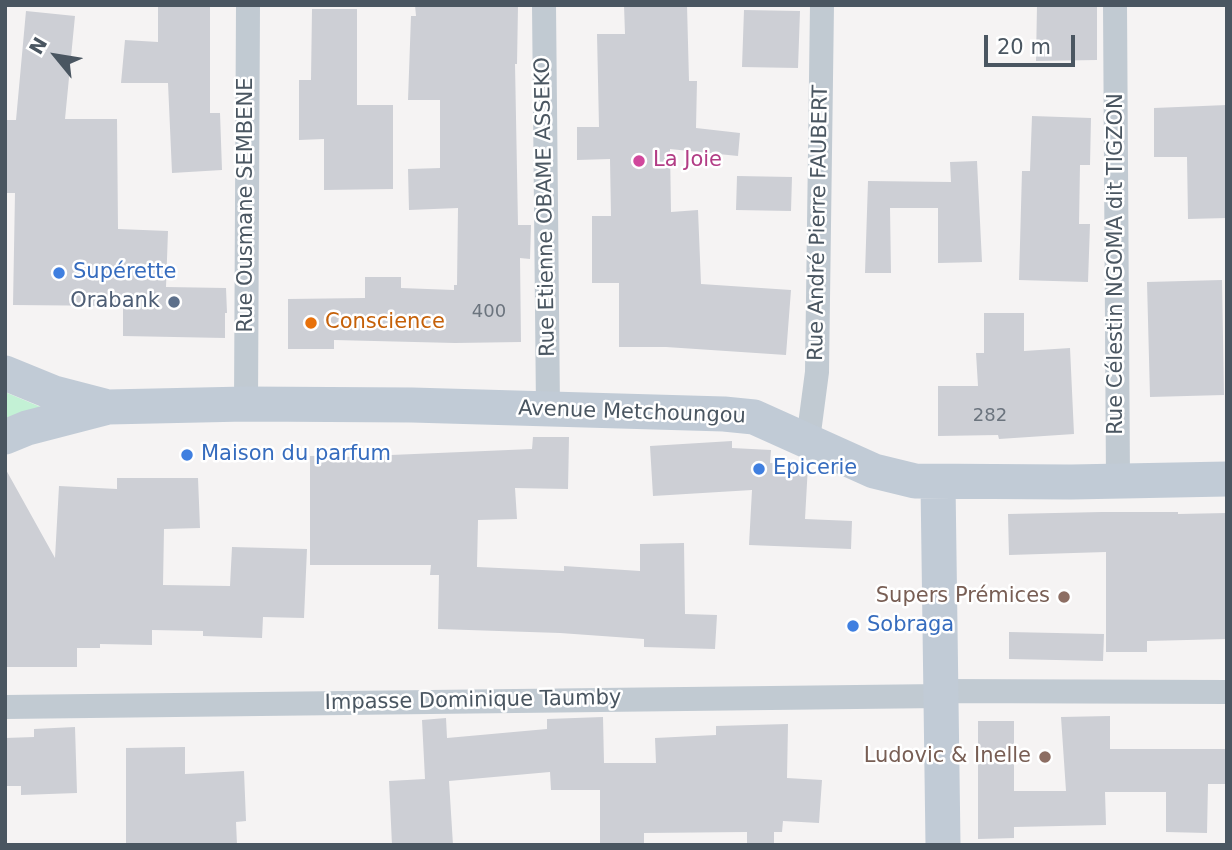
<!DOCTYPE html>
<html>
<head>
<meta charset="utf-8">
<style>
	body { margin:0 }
	#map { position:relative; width:1232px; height:850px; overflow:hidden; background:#f5f3f3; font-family:"DejaVu Sans",sans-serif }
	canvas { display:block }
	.frame { position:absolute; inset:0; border:7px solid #4a5661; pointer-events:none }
	.north { position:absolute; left:21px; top:21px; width:70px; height:70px; -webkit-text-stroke:5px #fff; paint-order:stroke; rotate:300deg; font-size:19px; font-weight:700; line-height:28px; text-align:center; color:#4a5661 }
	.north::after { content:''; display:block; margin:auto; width:24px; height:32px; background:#4a5661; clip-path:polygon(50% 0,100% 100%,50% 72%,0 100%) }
	.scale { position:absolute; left:984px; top:35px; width:91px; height:32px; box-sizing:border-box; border:4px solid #4a5661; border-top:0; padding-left:9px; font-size:21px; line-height:24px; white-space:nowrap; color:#4a5661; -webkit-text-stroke:5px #fff; paint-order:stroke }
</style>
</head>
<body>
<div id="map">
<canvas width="1232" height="850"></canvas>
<div class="frame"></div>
<div class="north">N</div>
<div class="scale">20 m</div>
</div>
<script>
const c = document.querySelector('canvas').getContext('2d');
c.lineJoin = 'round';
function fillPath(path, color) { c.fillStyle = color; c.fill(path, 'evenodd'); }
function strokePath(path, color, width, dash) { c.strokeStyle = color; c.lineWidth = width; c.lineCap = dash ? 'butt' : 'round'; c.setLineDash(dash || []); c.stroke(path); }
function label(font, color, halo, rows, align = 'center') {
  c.font = font + ' "DejaVu Sans",sans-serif'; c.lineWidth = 5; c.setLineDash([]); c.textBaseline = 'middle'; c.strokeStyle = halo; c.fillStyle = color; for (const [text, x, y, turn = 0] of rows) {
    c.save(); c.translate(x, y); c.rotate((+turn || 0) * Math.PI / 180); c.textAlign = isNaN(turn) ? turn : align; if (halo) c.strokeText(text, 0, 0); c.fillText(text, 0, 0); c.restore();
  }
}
fillPath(new Path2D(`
	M5,392L48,410L5,422Z`), '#c3f1d5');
fillPath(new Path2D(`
	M158,5H210V113H220L222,170L172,173L168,83H121L125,40L158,42Z
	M415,5L518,6L517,64H515L518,225H531L530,259L520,258L521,342L455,343L334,340V349H288V299L365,298V277H401V288L454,290V285H457L458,208L409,210L408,169L440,168V100H408L411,16H416Z
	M624,5H687L689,81H697L696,128L740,133L738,156L670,149L671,212L698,210L701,284L791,290L786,355L666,347H619V283H592V216H611L610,159L577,160V127H599L597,34H625Z
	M1037,5H1097V60L1036,61Z
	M312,9H357V105H393V189L324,190V139L299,140V80H311Z
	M744,10L800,11L798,68L742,67Z
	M26,11L75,16L65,119H117L118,229L168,231L166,287L226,288L227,313H225V338L123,336V306L13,305L15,193H5V120H16Z
	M1227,105V218L1188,219L1187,157H1154V108Z
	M1032,116L1091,118L1090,165H1080L1079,224H1090L1088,282L1019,280L1022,171H1030Z
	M977,161L982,262L938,263V208H890L891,273H865L868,181L951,182L950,162Z
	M737,176L792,177L791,211L736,210Z
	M1222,280L1224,395L1150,397L1147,282Z
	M984,313H1024V351L1070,348L1074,434L999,439L998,435L938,436V386H978L976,353H984Z
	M533,437H569L568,489L515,488L517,519L478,520L477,567L564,571V566L640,571V544L684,543L685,614L717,615L715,649L644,647V639L560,633L438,629L439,575H430L431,565H310V456L344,455V457L532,449Z
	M732,441V448L771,450L770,463L808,465L805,519L852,521L851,549L749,545L752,490L653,496L650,446Z
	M5,468L55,558L59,486L117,489V478H198L200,528L164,529L163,585L230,586L232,547L307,549L304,618L263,617L262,638L203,636V631L152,630V645L100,644V648H77V667H5Z
	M1102,512H1178V514L1227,513V639L1147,641V652H1106V552L1009,555L1008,514Z
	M1009,632L1104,634L1103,661L1009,659Z
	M1110,716V749H1227V784H1208L1207,833L1166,832V792H1105L1106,825L1014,827V838L978,839V721H1014V791H1066L1061,717Z
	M603,717L604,763H656L655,738L716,735V726L788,724L787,778L822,780L819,823L783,821L782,832H774V845H747V832L644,833V845H600V790H551L550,772L449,781L453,845H392L389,781L425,779L422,720L446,718L447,738L547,729V719Z
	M75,727L77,793L21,795V786H5V738L34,737V729Z
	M185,747V774L244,771L246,821L236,822L237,845H126V748Z`), '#cdcfd5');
strokePath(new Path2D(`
	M544,5L548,409
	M1115,5L1118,481
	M246,404L248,5
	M808,440L817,372L822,5
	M941,691L1227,692
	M5,707L941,696`), '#c1cad2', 24);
strokePath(new Path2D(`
	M5,373L54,393L104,406
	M5,437L27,428L108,407L246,404L412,405L724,414L754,417L874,471L915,481L1071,482L1227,479
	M938,483L943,845`), '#c1cbd6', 35);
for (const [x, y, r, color] of [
	[639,161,7,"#d1479c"],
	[59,273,7,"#3f7fe0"],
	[174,302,7,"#5c6f8a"],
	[311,323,7,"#e8710a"],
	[187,455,7,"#3f7fe0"],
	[759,469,7,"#3f7fe0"],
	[1064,597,7,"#8d6e63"],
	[853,626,7,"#3f7fe0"],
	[1045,757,7,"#8d6e63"]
]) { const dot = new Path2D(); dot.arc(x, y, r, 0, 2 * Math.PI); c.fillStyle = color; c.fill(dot); strokePath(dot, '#fff', 2.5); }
label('18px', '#6b747e', null, [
	["400",489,312],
	["282",990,416]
]);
label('21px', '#b23c85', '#fff', [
	["La Joie",653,161]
], 'left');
label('21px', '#4a5661', '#fff', [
	["Rue Ousmane SEMBENE",247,205,-90],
	["Rue Etienne OBAME ASSEKO",546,207,-91],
	["Rue André Pierre FAUBERT",819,223,-89],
	["Rue Célestin NGOMA dit TIGZON",1117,264,-90],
	["Avenue Metchoungou",632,413,2],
	["Impasse Dominique Taumby",473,701,-1]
]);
label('21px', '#366cbe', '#fff', [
	["Supérette",73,273],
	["Maison du parfum",201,455],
	["Epicerie",773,469],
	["Sobraga",867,626]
], 'left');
label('21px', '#4e5e75', '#fff', [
	["Orabank",160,302]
], 'right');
label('21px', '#c56008', '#fff', [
	["Conscience",325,323]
], 'left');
label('21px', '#785e54', '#fff', [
	["Supers Prémices",1050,597],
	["Ludovic & Inelle",1031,757]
], 'right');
</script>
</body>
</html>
